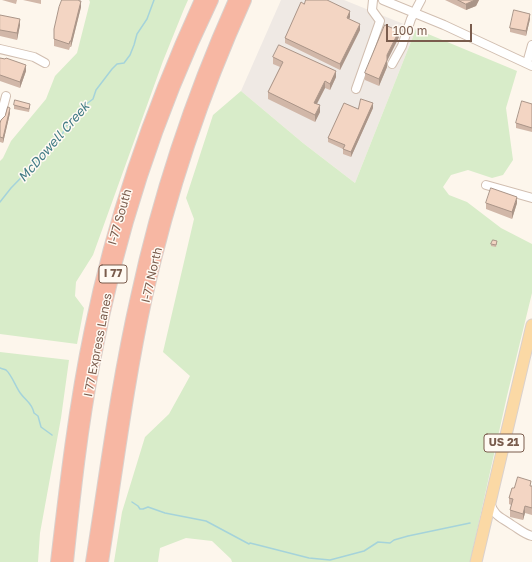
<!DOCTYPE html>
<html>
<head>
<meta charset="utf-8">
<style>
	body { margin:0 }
	#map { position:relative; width:532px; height:562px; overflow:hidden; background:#fdf6ec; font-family:"Golos Text",sans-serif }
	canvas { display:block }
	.scale { position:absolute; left:386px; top:24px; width:86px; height:18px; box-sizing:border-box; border:2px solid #7a5c4d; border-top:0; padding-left:5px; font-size:12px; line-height:14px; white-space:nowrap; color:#7a5c4d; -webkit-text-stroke:3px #fffaf3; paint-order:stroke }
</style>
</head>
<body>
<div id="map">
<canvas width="532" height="562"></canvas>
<div class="scale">100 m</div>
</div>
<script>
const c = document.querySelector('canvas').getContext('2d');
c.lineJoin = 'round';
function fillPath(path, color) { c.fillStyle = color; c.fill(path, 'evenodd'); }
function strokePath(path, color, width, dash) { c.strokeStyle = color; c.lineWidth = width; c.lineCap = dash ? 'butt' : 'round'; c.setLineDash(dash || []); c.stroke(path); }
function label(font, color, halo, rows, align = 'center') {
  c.font = font + ' "Golos Text",sans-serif'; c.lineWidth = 3; c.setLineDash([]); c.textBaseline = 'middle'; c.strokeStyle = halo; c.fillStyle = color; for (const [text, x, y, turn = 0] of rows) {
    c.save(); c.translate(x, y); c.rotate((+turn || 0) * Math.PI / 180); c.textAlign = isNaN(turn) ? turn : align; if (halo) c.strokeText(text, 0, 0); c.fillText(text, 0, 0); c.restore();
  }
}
fillPath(new Path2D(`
	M281,0H344L416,29L355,183L303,143L241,91Z`), '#efe9e4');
fillPath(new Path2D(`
	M89,0H188L184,9L163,61L93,255L76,282L75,296L84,308L77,344L0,334V161L3,158L11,141L46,99L55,76L77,53L90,2Z
	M416,29L517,71L506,108L513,160L503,175L492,178L468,170L451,175L443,187L449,195L467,202L501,228L532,244V293L507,396L470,562H232L231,559L212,541L186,538L160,548L158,562H114L122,512L145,437L169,414L190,376L163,352L194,219L186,198L213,115L241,91L303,143L355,183Z
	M0,352L69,360L61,418L40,533L38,562H0Z`), '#d8ecc9');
strokePath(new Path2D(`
	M0,202L11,188L61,137L66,126L82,113L85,105L93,99L96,90L112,69L117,64L124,63L130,55L134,45L137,34L147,19L154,0
	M0,368C2,369 4,369 6,370C12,375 16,388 21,394C26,401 32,403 34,413L38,416L41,427L52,435
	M132,502L138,506L140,509H143L148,507L165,513L206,521L249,544L250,543L258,545L309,558L330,560L364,551L378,542L390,543L394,540L408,536L470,523`), '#a5d3da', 1.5);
const minor = new Path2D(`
	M383,0L444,25L532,66
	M0,49L34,57L45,63
	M527,63L532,45
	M392,64L402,46L411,19L421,0
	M356,89L380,21L372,10L373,0
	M0,119L6,96
	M486,185L532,198
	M490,503C495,517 501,517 512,525C519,529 524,534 532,536`);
const major = new Path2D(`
	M476,562L532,325`);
const highway = new Path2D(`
	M57,562C66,484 75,406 91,329C114,215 153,105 201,0
	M67,562C74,495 81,428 94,361C117,237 157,114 212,0
	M92,562C106,474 117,385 137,297C159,195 192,96 235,0
	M102,562C116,474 127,384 146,297C169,195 202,95 245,0`);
strokePath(minor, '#d1beb0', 10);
strokePath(major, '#dad1cd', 13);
strokePath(highway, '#dad1cd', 14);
strokePath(minor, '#fff', 8);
strokePath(major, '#fbd9a5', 11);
strokePath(highway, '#f7b7a3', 12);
fillPath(new Path2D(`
	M2,0H17L16,4Z
	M23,0H41V4Z
	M80,0L81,7L71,47H70L69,50L54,46V29Z
	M445,0H479L476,6L466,10Z
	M304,4L350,17L349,19L360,30L340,70L285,43V38Z
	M0,15L20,25L17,40L0,36Z
	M530,19L526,36L510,32V28Z
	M399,37L387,61V67L379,86L365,80V73Z
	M273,57L336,77L330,90L325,88L317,104L320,112L315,122L268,99V92L280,67L273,64Z
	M0,58L26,71L20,88L0,81Z
	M532,104V132L516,128V123Z
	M14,105L30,107L29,112L14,109Z
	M373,108L351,157L343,154V149L328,142V138L358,109Z
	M10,113L3,143L0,142V123L5,116Z
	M486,203H517L512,219L486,209Z
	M497,242L496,247L491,246V244Z
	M531,486H532V515L525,513L523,520L510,517V510L511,505L509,504V498L514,488Z`), '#d1b7a8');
fillPath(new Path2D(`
	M475,0H479L476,6L466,10V4Z
	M81,1V7L71,47V41Z
	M350,11V17L347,24V18Z
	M530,14V19L526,36V31Z
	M20,19V25L17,40V33Z
	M360,24V30L340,70V64Z
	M399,31V37L387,61V55Z
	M387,60V67L379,86V79Z
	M26,65V71L20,88V82Z
	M336,71V77L330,90V84Z
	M325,81V88L314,109V103Z
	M373,103V108L351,157V152Z
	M320,105V112L315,122V115Z
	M10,108V113L3,143V138Z
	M517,197V203L512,219V212Z
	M525,506V513L523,520V514Z`), '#aa9588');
const building = new Path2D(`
	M62,0H79V1H81L71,41H70L69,44L54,39V29L59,7Z
	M306,0H327L350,11L347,18L360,24L340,64L285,38L301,2L304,4Z
	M458,0H475L466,4Z
	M514,10L530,14L526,31L510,28Z
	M0,15L20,19L17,33L0,30Z
	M385,25L399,31L387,55V60L379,79L365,73Z
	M279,45L336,71L330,84L325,81L314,103L320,105L315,115L268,92L283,62L273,57Z
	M0,58L5,59L6,58L26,65L20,82L0,75Z
	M361,99L373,103L351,152L343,149L345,145L328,138L344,103L358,109Z
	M15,100L30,104L29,109L14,105Z
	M522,101L532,104V128L516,123Z
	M8,107L10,108L3,138L0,137V123L1,120L5,116Z
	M491,188L517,197L512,212L486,203Z
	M493,240L497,241L496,245L491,244Z
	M518,477L531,481L530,486H532V508L525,506L523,514L510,510L513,499L509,498L512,488H514Z`);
fillPath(building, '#f3d5c3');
strokePath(building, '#aa9588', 1);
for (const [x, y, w] of [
	[113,274,28],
	[504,443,40]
]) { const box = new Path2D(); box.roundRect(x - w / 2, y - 9, w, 18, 3); c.fillStyle = '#fffaf3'; c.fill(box); strokePath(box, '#7a5c4d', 1); }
label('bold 11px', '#7a5c4d', null, [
	["I 77",113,274],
	["US 21",504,443]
]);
label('12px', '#7a5c4d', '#fffaf3', [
	["I-77 South",120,217,-74],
	["I-77 North",152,275,-77],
	["I 77 Express Lanes",98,345,-79]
]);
label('italic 13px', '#437c86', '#fffaf3', [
	["McDowell Creek",54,142,-49]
]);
</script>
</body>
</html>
